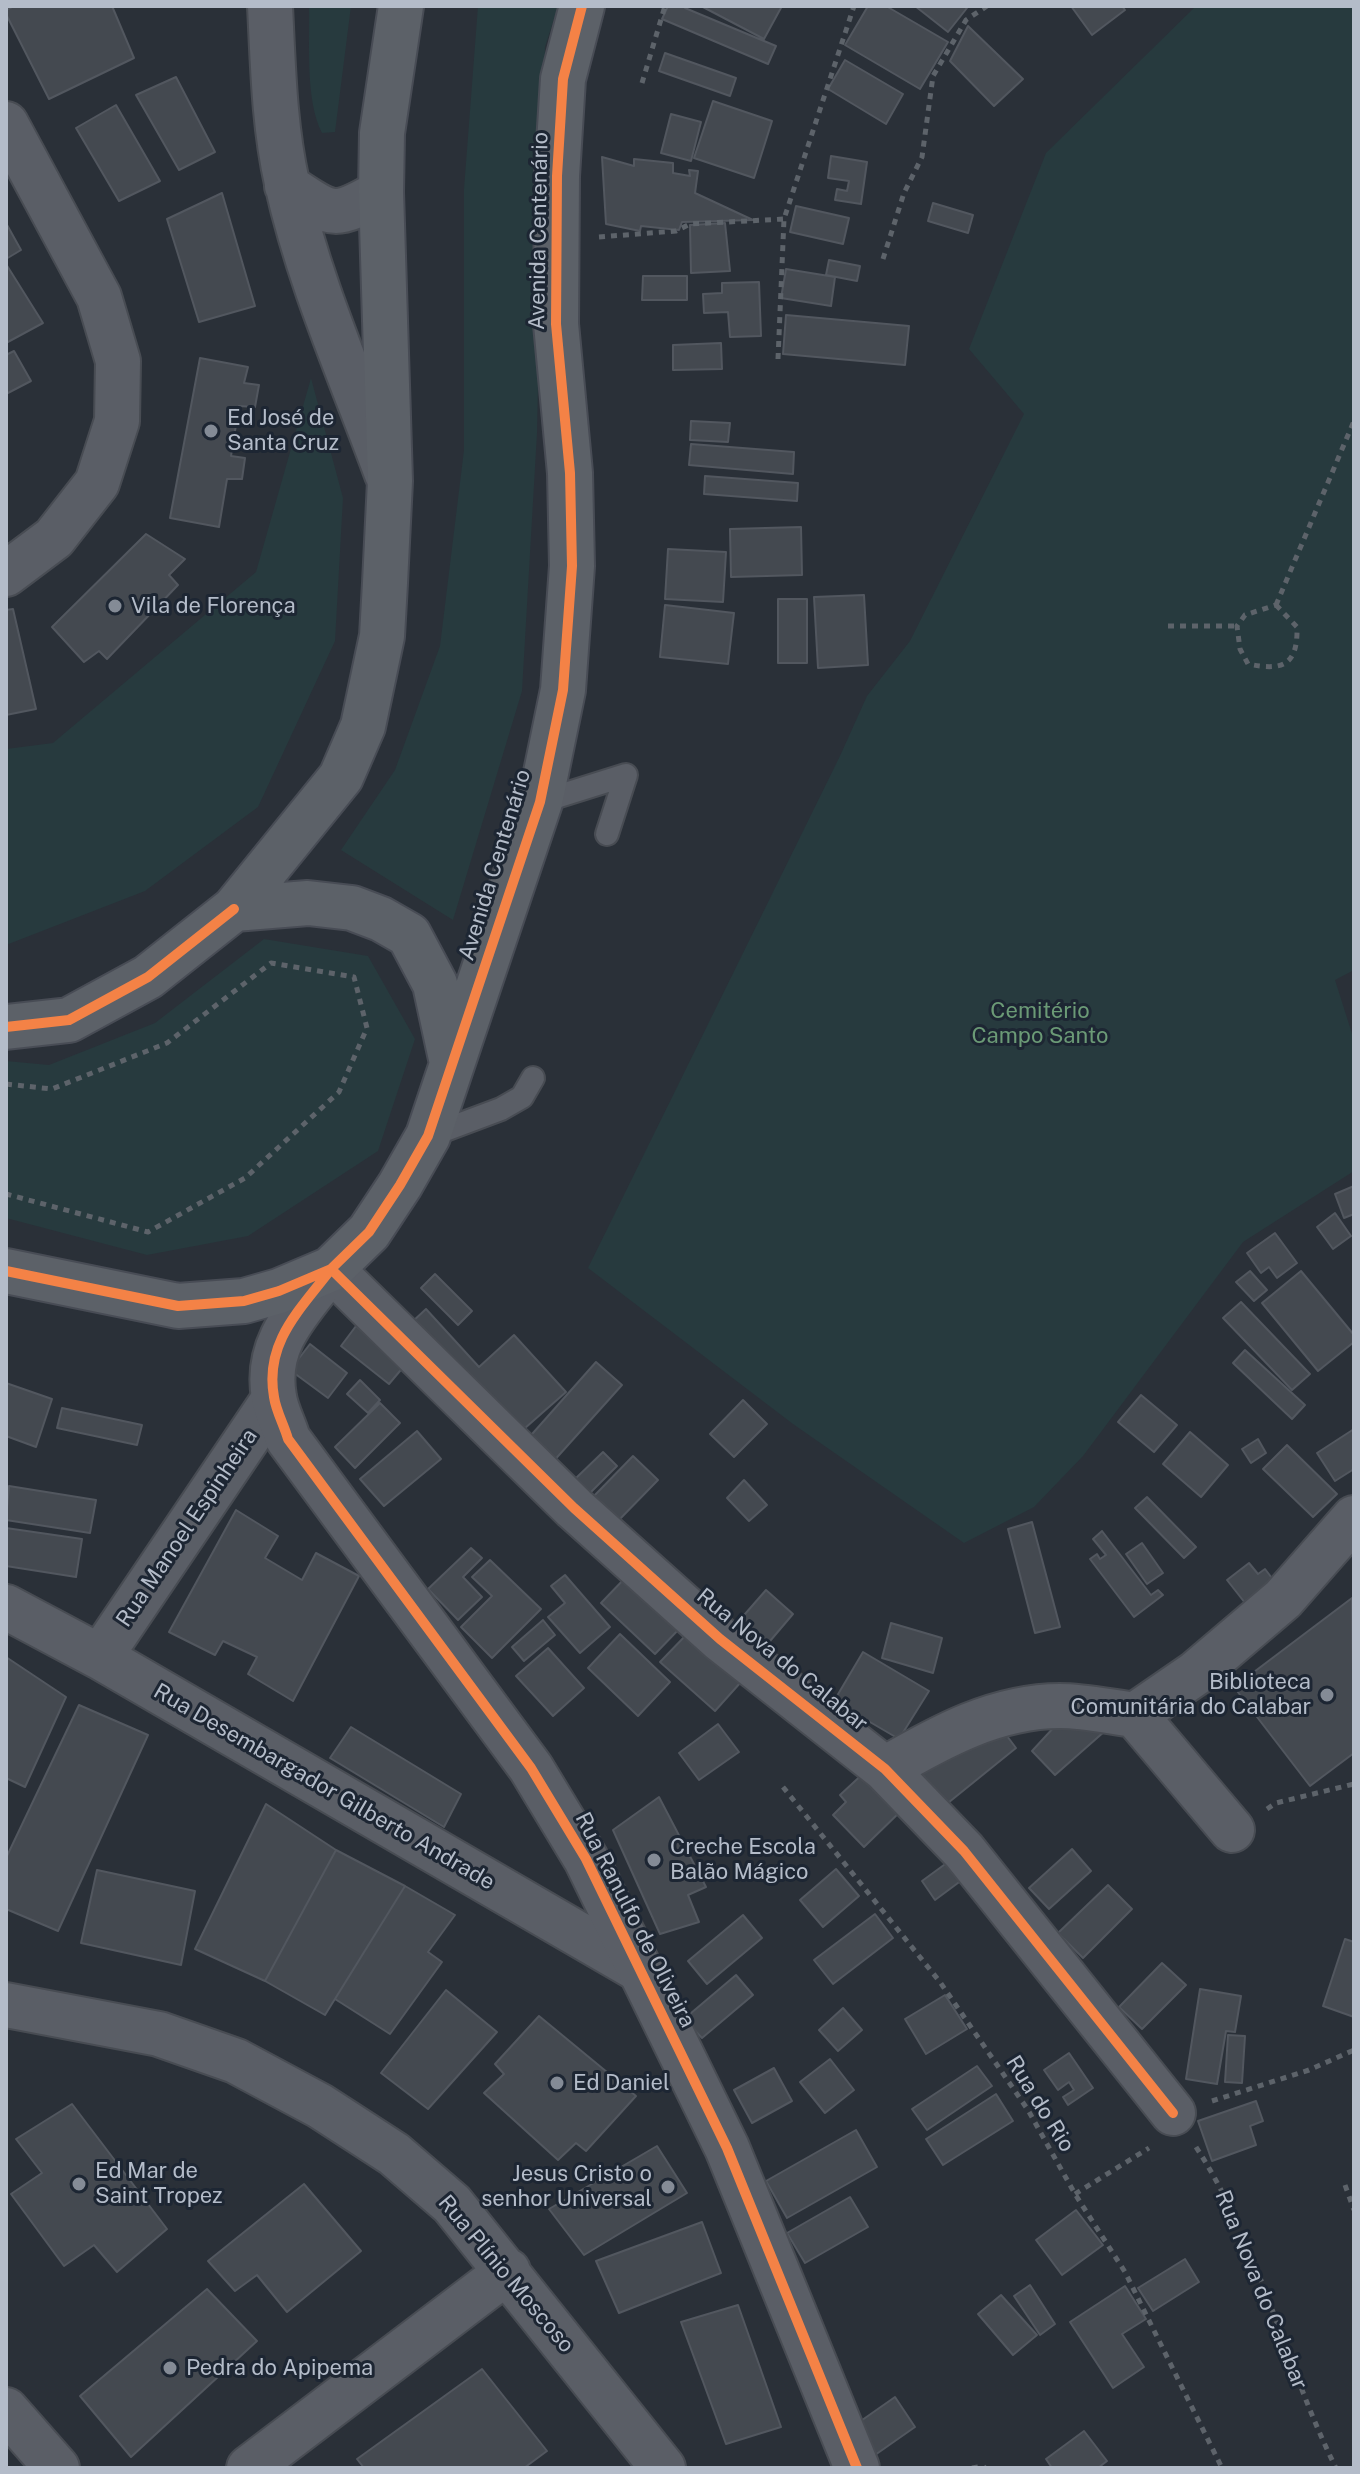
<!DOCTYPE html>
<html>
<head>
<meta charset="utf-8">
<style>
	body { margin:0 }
	#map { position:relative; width:1360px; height:2474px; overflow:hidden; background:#2a3038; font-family:"Public Sans",sans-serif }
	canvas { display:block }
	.frame { position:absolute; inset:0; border:8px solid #b4bcc9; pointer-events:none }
</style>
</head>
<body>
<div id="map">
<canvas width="1360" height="2474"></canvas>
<div class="frame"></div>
</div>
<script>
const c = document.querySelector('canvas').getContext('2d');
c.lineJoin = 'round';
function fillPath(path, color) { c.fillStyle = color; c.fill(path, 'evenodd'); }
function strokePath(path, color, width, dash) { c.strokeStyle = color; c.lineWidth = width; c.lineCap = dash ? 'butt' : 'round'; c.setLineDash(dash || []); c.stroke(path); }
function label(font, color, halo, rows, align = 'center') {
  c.font = font + ' "Public Sans",sans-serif'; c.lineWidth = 6; c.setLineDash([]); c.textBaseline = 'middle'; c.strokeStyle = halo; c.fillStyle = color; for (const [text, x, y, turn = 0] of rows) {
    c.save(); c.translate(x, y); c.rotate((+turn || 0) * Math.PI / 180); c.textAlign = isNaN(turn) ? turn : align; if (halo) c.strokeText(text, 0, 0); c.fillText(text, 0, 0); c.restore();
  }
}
fillPath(new Path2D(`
	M309,6H351L335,132L322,133C305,100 310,43 309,6Z
	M478,6H558L545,47L537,433L522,691L453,920L341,850L395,770L440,646L464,450V189Z
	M1196,6H1354V970L1335,980L1354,1040V1171L1243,1242L1083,1456L1034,1507L964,1543L793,1424L588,1268L840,756L867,696L910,641L1024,414L969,349L1046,153Z
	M311,378L343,498L335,641L258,807L145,891L6,945V749L53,743L256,572Z
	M264,939L368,956L415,1039L378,1151L248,1236L147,1255L6,1218V1061L49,1065L155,1023Z`), '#273a3e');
const building = new Path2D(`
	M14,6H112L134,58L49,99L6,14V10Z
	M668,6H685V8L776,46L768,64L662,19Z
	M701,6H782L764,39Z
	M868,6H886L948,42L920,89L845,45Z
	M915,6H963L967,8L948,32Z
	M1071,6H1122L1125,10L1092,35Z
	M968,26L1023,79L994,106L950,61Z
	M665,53L736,78L730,96L659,71Z
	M845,60L903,94L886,124L828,89Z
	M176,77L215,152L179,170L136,95Z
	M713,101L772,121L754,178L694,158Z
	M116,105L160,181L119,201L76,128Z
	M671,114L701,122L691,161L661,153Z
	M831,156L867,162L861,204L835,200L837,189L847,191L849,181L828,178Z
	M602,157L634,166V159L673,163V173L690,176L689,170L698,171L695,193L753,220L682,222L679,230L641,226L640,231L606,224Z
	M222,193L255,306L199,322L167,219Z
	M933,203L973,215L968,233L928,221Z
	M796,206L849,218L843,244L790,232Z
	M6,223L21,250L6,259Z
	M725,223L730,271L691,273L690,225Z
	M829,260L860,266L857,281L826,275Z
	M6,264L43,323L6,343Z
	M786,269L835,277L831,306L781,298Z
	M643,276H687V300H642Z
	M759,282L761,336L730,337L728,312L704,313L703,294L722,293V283Z
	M786,315L909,326L905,365L783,354Z
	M721,343L722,369L673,370V345Z
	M14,351L31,381L6,394V355Z
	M200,358L248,367L244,383L259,385L255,407L239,406L231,456L245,458L242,479H227L219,527L170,518Z
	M691,421L730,423L728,442L690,440Z
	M691,444L794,452L793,474L689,465Z
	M705,476L798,483L797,501L704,494Z
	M801,527L802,575L731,577L730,529Z
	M146,534L185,559L169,575L178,585L107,659L99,651L84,662L52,627Z
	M668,549L726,552L723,602L665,599Z
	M864,595L868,665L818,668L814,597Z
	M778,599H807V663H778Z
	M665,605L734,613L728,664L660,657Z
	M13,609L36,709L6,715V610Z
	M1354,1186V1214L1344,1218L1335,1194Z
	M1335,1213L1351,1236L1333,1249L1317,1227Z
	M1275,1233L1297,1263L1277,1278L1269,1267L1261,1273L1247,1253Z
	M1250,1271L1267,1290L1254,1301L1236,1282Z
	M1301,1271L1354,1335V1342L1318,1371L1262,1303Z
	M435,1274L472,1311L458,1325L421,1288Z
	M1241,1302L1310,1374L1292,1390L1223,1318Z
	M426,1309L479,1367L514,1335L566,1392L516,1436L412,1322Z
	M356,1326L405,1365L389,1384L341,1346Z
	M310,1344L347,1373L328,1398L290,1370Z
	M1245,1350L1305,1405L1292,1419L1233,1363Z
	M596,1362L622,1385L551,1464L525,1442Z
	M360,1380L380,1400L368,1413L347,1394Z
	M6,1383L52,1399L36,1447L6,1436Z
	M1141,1395L1177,1425L1154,1452L1118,1422Z
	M743,1400L767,1424L734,1457L710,1434Z
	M380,1403L400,1423L355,1468L335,1447Z
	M62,1408L142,1425L137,1445L57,1428Z
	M1354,1429V1469L1335,1481L1317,1453Z
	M417,1431L441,1459L384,1506L360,1479Z
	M1190,1432L1228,1465L1201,1497L1163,1464Z
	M1258,1439L1266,1453L1251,1463L1242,1449Z
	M1287,1445L1337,1494L1313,1517L1263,1469Z
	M603,1452L617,1466L589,1494L575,1479Z
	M633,1456L658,1480L616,1523L591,1499Z
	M744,1480L767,1505L749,1521L727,1498Z
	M9,1486L96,1500L90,1533L6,1520Z
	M1147,1497L1196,1547L1184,1558L1135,1508Z
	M236,1510L278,1536L265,1558L302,1580L316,1553L359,1576L293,1701L248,1674L257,1657L223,1641L215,1655L169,1632Z
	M1032,1522L1060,1627L1035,1633L1008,1529Z
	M6,1528L82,1539L76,1577L6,1566Z
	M1102,1531L1151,1595L1158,1590L1163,1595L1134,1617L1090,1559L1097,1554L1100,1559L1106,1555L1093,1539Z
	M1142,1543L1163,1573L1147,1584L1126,1554Z
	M471,1548L482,1558L463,1577L482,1597L458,1620L428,1589Z
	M490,1560L541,1609L492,1658L461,1627L492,1596L472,1577Z
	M1249,1563L1258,1574L1265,1569L1278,1586L1249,1608L1227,1580Z
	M565,1575L610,1627L580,1653L548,1617L565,1603L551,1586Z
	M627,1576L681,1627L655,1654L601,1603Z
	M766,1590L793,1614L759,1654L731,1630Z
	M1352,1598L1354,1753L1310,1786L1234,1687Z
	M543,1620L555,1635L524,1661L512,1647Z
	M891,1623L942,1638L933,1673L882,1658Z
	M688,1633L741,1682L715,1711L660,1662Z
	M620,1634L670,1682L638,1716L588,1668Z
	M548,1648L584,1688L553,1716L516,1676Z
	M863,1652L929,1691L899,1739L834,1701Z
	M6,1657L66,1697L25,1787L6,1778Z
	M79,1705L148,1735L58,1931L6,1909V1858Z
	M995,1720L1016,1748L943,1807L913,1767Z
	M718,1724L739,1752L699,1780L679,1753Z
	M1056,1725L1105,1731L1055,1775L1032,1751Z
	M351,1727L461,1794L444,1827L330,1758Z
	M868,1769L905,1807L864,1847L833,1815L846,1802L840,1795Z
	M659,1797L706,1887L688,1895L699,1922L660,1934L613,1830Z
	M266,1804L336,1850L265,1981L195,1949Z
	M1072,1849L1091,1871L1049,1909L1029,1888Z
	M336,1850L405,1886L325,2015L265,1981Z
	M948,1862L962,1880L935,1900L922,1881Z
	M836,1869L859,1896L823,1927L800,1900Z
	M97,1870L195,1891L181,1965L81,1943Z
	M1108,1885L1132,1909L1083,1958L1058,1933Z
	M405,1886L455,1915L428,1952L442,1962L390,2034L335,1999Z
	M875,1914L893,1938L833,1984L814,1960Z
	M743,1915L762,1938L707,1984L688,1961Z
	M1345,1939L1354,1942V2017L1323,2006Z
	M1162,1963L1186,1985L1142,2029L1119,2007Z
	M736,1975L753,1995L702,2038L684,2019Z
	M1200,1989L1241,1996L1235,2032L1226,2031L1217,2084L1186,2079Z
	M446,1990L497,2032L428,2109L381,2073Z
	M945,1995L967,2029L926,2054L905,2019Z
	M843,2008L862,2030L838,2051L819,2030Z
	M539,2016L636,2096L586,2151L576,2143L558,2160L484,2093L504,2074L495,2064Z
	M1228,2035L1245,2036L1242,2083L1225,2082Z
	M1069,2053L1093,2088L1068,2105L1063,2097L1074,2090L1069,2082L1058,2090L1044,2070Z
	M830,2059L854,2090L825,2113L800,2082Z
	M977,2066L992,2086L927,2130L912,2109Z
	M774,2068L792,2101L752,2123L734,2090Z
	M996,2094L1013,2121L943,2165L926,2139Z
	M1256,2101L1263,2121L1250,2126L1256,2145L1212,2161L1198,2121Z
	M72,2104L167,2229L117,2272L94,2245L64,2266L11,2194L42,2173L16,2139Z
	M856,2130L877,2167L787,2218L766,2181Z
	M657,2146L687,2193L584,2255L549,2209Z
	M304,2184L361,2251L287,2312L257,2275L235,2291L208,2261Z
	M850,2197L868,2227L805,2263L787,2233Z
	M1076,2210L1103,2245L1062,2275L1036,2240Z
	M702,2222L721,2273L619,2313L596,2261Z
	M1185,2259L1199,2282L1153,2311L1138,2288Z
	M1030,2285L1055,2324L1040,2335L1014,2296Z
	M1125,2286L1146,2319L1122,2334L1144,2367L1113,2388L1070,2322Z
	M207,2289L257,2341L131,2457L80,2396Z
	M1001,2295L1037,2335L1013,2355L978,2314Z
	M738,2305L781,2427L726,2444L681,2322Z
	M482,2369L547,2451L524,2468H364L357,2459Z
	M895,2397L915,2427L875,2455L855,2425Z
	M1084,2431L1107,2461L1098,2468H1052L1046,2459Z`);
fillPath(building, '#444950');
strokePath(building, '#52575f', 2);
const service = new Path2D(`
	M540,802L626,775L607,834
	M429,1136L501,1109L522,1097L533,1078`);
const minor = new Path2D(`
	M270,6C273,65 274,125 287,183C309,283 352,378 387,474
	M6,124L99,297L118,361L117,421L97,483L54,538L6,574
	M287,186C332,216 333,220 381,192
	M331,1269L574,1508L720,1639L885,1769L964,1851L1173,2113
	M6,1607L100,1657L640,1970
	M100,1657L274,1399
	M1135,1715L1232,1830
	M885,1769C940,1737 996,1706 1060,1706C1085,1706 1111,1712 1135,1715L1196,1673L1283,1599L1354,1518
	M6,2005L159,2034L236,2061L320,2106L394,2154L452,2204L663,2468
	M6,2410L57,2468
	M249,2468L508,2271`);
const tertiary = new Path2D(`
	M331,1269C301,1309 264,1342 274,1397C276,1411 284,1425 288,1439L531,1768L586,1859L727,2148L857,2468`);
const primary = new Path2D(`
	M234,909L308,903L352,908L381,919L409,935L435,984L452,1063
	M6,1027L69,1020L148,977L234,909L341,777L363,726L382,636L385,583L390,481L381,192L382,133L401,6
	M6,1271L178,1306L244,1301L279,1291L331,1269L369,1232L400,1185L428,1136L540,802L563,690L572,566L570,473L556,324L557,176L563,79L582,6`);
strokePath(service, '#484c53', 26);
strokePath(minor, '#484c53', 48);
strokePath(tertiary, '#484c53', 48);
strokePath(primary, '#484c55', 48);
strokePath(new Path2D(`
	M642,83L665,6
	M599,237L676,231L690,224L784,219
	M883,259L904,193L922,157L933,76L966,20L987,6
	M778,359L784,219L854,6
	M1276,605L1354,421
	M1276,605L1297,627C1298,666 1282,671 1248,664L1240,649L1237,626L1245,615Z
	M1168,626H1237
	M6,1084L52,1089L167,1043L271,963L354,977L367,1028L339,1092L245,1178L148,1232L6,1194
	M783,1787L940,1982L1028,2110L1075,2194L1125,2272L1222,2468
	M1267,1809L1276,1803L1354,1784
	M1212,2101L1309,2070L1354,2050
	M1196,2147C1260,2245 1284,2364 1336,2468
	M1345,2185L1354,2210
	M1075,2194L1149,2148
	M972,2468L983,2466L985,2468`), '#5d636a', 5, [6, 6]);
strokePath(service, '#5a5e66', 22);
strokePath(minor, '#5a5e66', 44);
strokePath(tertiary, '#5a5e66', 44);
strokePath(primary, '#5c6168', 44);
strokePath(new Path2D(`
	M6,1027L69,1020L148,977L234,909
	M331,1269C301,1309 264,1342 274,1397C276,1411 284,1425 288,1439L531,1768L586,1859L727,2148L857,2468
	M331,1269L574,1508L720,1639L885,1769L964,1851L1173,2113
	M6,1271L178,1306L244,1301L279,1291L331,1269L369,1232L400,1185L428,1136L540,802L563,690L572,566L570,473L556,324L557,176L563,79L582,6`), '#f48246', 10);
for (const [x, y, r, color] of [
	[211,431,8,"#848b96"],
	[115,606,8,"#848b96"],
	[1327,1695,8,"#848b96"],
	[654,1860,8,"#848b96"],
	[557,2083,8,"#848b96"],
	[79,2184,8,"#848b96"],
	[668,2187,8,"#848b96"],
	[170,2368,8,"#848b96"]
]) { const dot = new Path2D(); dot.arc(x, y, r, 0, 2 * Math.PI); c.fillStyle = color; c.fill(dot); strokePath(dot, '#1d2633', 3); }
label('22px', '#b4bcc9', '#1d2633', [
	["Avenida Centenário",539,231,-89],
	["Avenida Centenário",495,865,-73],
	["Rua Manoel Espinheira",187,1528,-56],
	["Rua Nova do Calabar",782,1660,39],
	["Rua Desembargador Gilberto Andrade",324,1787,30],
	["Rua Ranulfo de Oliveira",635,1920,63],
	["Rua do Rio",1040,2104,58],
	["Rua Plínio Moscoso",506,2274,50],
	["Rua Nova do Calabar",1261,2290,68]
]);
label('22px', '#b4bcc9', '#1d2633', [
	["Ed José de",227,418],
	["Santa Cruz",227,443],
	["Vila de Florença",131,606],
	["Biblioteca",1311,1682,"right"],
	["Comunitária do Calabar",1311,1707,"right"],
	["Creche Escola",670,1847],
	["Balão Mágico",670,1872],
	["Ed Daniel",573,2083],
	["Ed Mar de",95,2171],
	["Saint Tropez",95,2196],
	["Jesus Cristo o",652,2174,"right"],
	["senhor Universal",652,2199,"right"],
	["Pedra do Apipema",186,2368]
], 'left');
label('22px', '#6b9a76', '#1d2633', [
	["Cemitério",1040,1011],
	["Campo Santo",1040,1036]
]);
</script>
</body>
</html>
